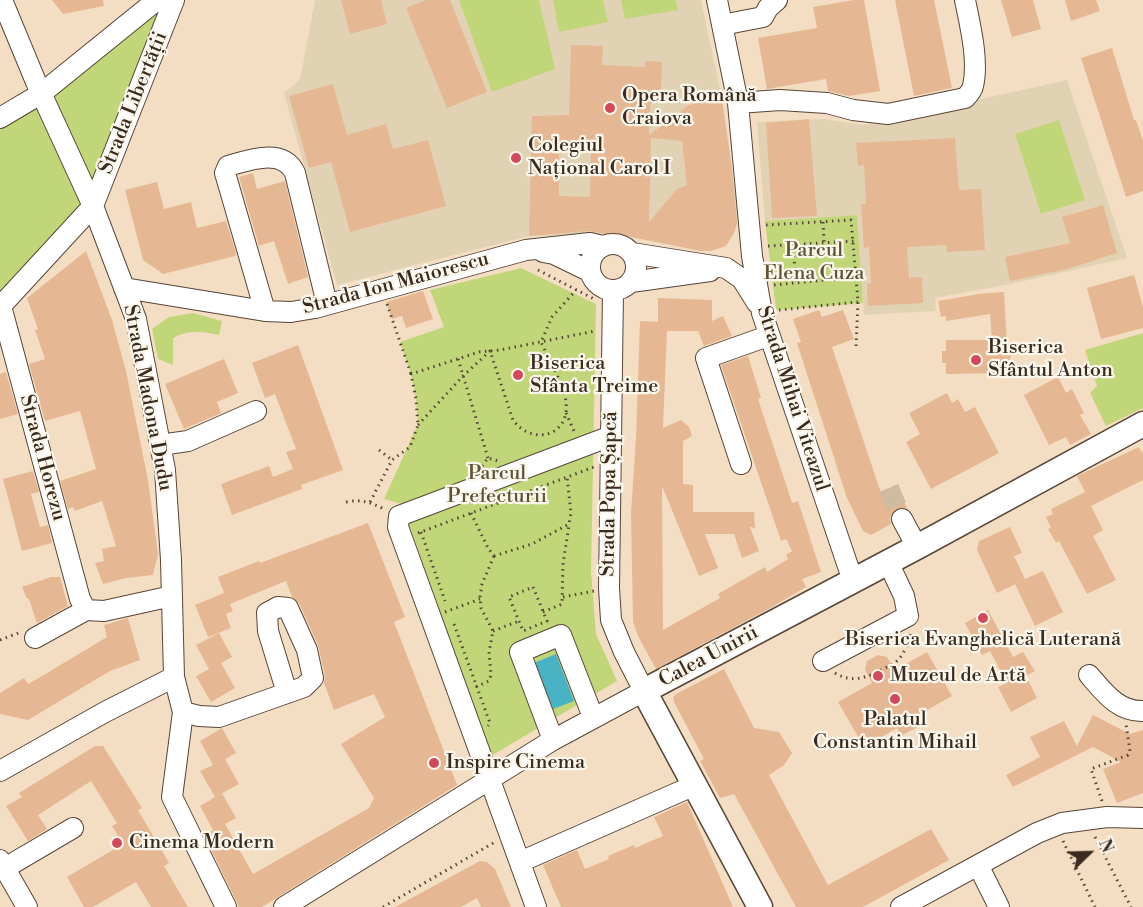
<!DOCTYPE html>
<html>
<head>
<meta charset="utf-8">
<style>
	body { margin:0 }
	#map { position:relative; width:1143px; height:907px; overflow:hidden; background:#f4dec3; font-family:"Libre Bodoni",serif }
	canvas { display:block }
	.north { position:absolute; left:1059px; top:823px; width:60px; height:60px; -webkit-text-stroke:4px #fbf7ec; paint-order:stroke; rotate:67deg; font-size:16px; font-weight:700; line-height:24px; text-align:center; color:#3b2a1e }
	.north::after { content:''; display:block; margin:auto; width:21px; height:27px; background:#3b2a1e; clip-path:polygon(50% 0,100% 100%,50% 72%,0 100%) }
</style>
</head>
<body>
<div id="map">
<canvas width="1143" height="907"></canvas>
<div class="north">N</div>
</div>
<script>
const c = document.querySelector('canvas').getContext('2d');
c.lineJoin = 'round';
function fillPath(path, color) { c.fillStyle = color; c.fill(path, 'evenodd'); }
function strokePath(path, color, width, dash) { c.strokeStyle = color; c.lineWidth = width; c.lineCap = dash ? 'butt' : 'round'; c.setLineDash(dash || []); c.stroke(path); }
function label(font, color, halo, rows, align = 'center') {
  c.font = font + ' "Libre Bodoni",serif'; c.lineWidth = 4.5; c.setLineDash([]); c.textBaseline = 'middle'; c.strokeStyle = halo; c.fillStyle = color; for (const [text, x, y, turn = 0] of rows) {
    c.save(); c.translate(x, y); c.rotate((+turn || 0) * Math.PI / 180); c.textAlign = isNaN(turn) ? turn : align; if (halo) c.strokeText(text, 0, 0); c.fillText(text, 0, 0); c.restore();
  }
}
fillPath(new Path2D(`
	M315,0H701L722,99L739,217L734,233L726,246L711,251H701L616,234L529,236L337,285L284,93L300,80Z
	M1067,80L1127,258L1015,283L935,298L936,311L864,315L857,215L765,221L757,122L824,119L863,125Z`), '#e2d2b4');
fillPath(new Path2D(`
	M167,0L102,183L0,306V120Z
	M459,0H539L555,69L492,92Z
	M553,0H603L608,22L559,32Z
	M621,0H676L678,10L625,19Z
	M1059,120L1085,200L1041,214L1015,134Z
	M857,215L863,303L776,310L765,221Z
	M521,268L596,304L591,572L596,634L617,681L491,756L402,504L384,499L418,424L416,399L411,374L400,342L444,327L430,290Z
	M193,313L222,321L219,335C205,332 186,329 173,339V365L158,359L152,329L169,317Z
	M1143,333V408L1106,426L1090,393L1097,386L1085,350Z`), '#c1d679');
fillPath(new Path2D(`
	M556,654L574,701L553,709L534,663Z`), '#48b3c5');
fillPath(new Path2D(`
	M52,0H103L104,6L63,14Z
	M341,0H381L387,24L350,34Z
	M426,0H450L487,92L447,108L406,8Z
	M854,0H864L880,91L849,96L828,91L826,79L767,89L758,38L817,28L813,7Z
	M895,0H934L952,88L914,96Z
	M1001,0H1033L1041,29L1012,37Z
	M1065,0H1096L1100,11L1071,21Z
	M571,45L603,46L602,65L645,67V61L662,62L661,90H651L649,135L689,105L722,99L732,170L737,223L734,233L726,246L711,251H701L616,234H604L589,231L529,236L532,116L569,115ZM651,138L682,141L687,185L677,189L649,222ZM559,147L591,148L590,197L559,196Z
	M1112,48L1134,120H1136L1143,141V191L1126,197L1081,58Z
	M333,84L347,135L386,124L393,149L428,140L446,206L350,232L331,162L309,168L289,96Z
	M809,119L817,216L772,218L766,123Z
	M955,138L959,190L981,189L985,250L947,252L946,245L907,247L909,278L922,277L923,303L868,306L867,284L871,283L869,247L864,248L861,204H866L864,165L858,166L856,143Z
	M253,173L257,189L285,181L308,277L288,284L274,241L259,246L239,177Z
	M157,182L164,209L191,202L197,228L226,221L236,253L235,256L163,274L143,260L125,190Z
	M1103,205L1117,253L1067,269L1010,281L1005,257L1070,243L1062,217Z
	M86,251L112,320L126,371L148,480L158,554L153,575L126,578L103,584L95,563L104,561L102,549L116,546L102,501L75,511L73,507L68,509L60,481L96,469L80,411L45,421L29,364L45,359L35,330L38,329L27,298Z
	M1134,275L1143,307V328L1101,339L1087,288Z
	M423,291L433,319L406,328L402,316L392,319L386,302Z
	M1004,292L1007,346L1011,356L1007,369L1001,373L946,374V363H942V351H946V340H992L990,314L946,321V316L941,317L938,301L979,294Z
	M658,298L712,300V321L723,316L732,336L704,346L698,331H667L663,428L681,420L689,427L692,436L683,441V484L693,485V512H754L755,528L750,527L759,551L742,558L734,534H705L718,568L699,576L662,486L663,630L720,598L718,594L765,567L767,572L788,559L786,555L792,551L786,539L781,541L721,365L748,356L761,398L758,399L792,503L798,501L821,572L802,579L806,587L772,607L656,669L639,638L633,622L631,513L636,438L640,321L658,322Z
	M819,310L822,317L843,310L854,339L832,347L881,493L895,485L907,508L896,509L890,518L891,524L871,535L863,531L847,498L797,343L801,342L793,319Z
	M298,345L343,470L301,485L302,489L232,515L221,484L269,466L273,477L293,469L286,452L296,449L275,394L265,398L252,363Z
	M224,359L238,393L217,402L221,413L184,429L165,384Z
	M6,372L18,414L0,419V374Z
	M1058,377L1066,393L1072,389L1084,413L1080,415L1091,434L1070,445L1066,437L1049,445L1024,395Z
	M947,393L952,403L958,399L965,412L975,407L999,453L931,489L906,442L920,434L909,413Z
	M1139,447L1143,454V480L1091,506L1103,530L1093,536L1116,580L1087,594L1059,541L1056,543L1048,529L1051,528L1046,517L1053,514L1051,509L1085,492L1077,476Z
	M33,471L39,492L31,494L40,527L48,525L52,543L22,551L3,479Z
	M368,523L405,617L394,622L457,785L262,907H239L204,835L213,830L200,806L222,793L236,818L225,824L253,874L369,808L374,798L341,744L385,717L374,694L334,710L324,683L325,675L318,645L299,603L292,597L286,581L230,604L233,611L226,614L231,628L208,637L195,605L224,593L218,577L259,561L260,563Z
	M1010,527L1022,553L1014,556L1025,579L1043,571L1063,612L1035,626L1015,584L1022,581L997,593L977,550L979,541Z
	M51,577H60L68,606L37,623L29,599H27L22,587Z
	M988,610L1013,657L1023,652L1035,671L1026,676L1037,698L1011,712L998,687L1007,683L990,651L982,655L965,623Z
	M128,618L140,660L110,671L28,720L0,714V693L24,678L28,684L42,676L107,637L104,625Z
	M219,633L232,657L221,663L235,688L211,702L196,676L209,669L196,645Z
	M927,652L952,696L920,714L925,723L901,736L897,728L864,747L838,702L872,683L865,670L867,661L878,655L887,657L895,670Z
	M724,669L754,728L779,732L792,753L784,765L769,775L828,885L931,829L949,860L863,907H796L734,794L720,798L700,761L704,759L674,702L673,697L676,694Z
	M1093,715L1130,734L1143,730V793L1117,803L1103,769L1121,762L1093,747L1013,787L1006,775L1040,757L1030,737L1064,721L1077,746Z
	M222,728L236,753L225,759L239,784L215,797L200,771L213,765L200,741Z
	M95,746H103L142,808L138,810L169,863L164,866L188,907H151L136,882L93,907H84L67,877L123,844L112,826L117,823L91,781L38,815L47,829L28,841L6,806L22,797L19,793Z
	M687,802L733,907H561L543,865L577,850L585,869L609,859L608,856L634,845L635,848L663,836L654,817Z
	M480,861L487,862L495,869L511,907H481L477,898L461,907H395Z`), '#e5b893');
strokePath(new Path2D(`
	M889,488L902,519`), '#cfbaa2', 20, [20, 10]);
const minor = new Path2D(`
	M2,0L36,82L93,206L136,319L165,470L171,560L174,677L183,712L199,716L219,717L304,687L313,678L307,650L288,608L278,607L267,613L268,631L287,693
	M717,0L738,103L752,256L762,313L853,581
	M722,25L763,17L768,8L777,0
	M738,103L780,100L827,103L853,110L888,114L965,98C968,95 972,91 973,86C979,61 970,25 965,0
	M0,118L42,93L157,0
	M590 267a23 23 0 1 1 46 0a23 23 0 1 1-46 0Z
	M543,252L554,254L589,271
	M632,253L726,268L742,279L757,303
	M631,282L710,271
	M124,288L265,311L291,312L315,308L526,250L590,243L602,246
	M1,306L80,599L86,610
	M0,307L93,206L174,0
	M265,311L225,173L228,166C249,160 283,147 295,173L327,304
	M160,445L188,441L256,411
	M741,464L706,358L768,336
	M902,519L917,547
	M35,638L86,610L104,611L172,596
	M823,661L908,616L904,596L888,562
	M1089,675C1104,692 1118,712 1143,711
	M183,712L172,797L226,907
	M553,740L520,652L561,635L593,717
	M0,771L105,712L174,677
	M0,860L27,907
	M520,862L695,785
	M978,865L999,907
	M5,868L73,828
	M284,907L553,740L644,691L624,652L611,620L609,588L613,291
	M536,907L398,527L399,516L611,436
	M901,907L1037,833L1062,823L1107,817L1143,818`);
const major = new Path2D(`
	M760,907L644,691L917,547L1143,424`);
strokePath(minor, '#574537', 22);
strokePath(major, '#574537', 27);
strokePath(new Path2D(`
	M823,222L824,242
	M766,225L851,220L858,302L856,347
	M792,244L797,283
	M768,246L854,241
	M538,270L596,300
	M774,285L856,277
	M387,304L411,374
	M779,310L858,302
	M458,359L488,458
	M566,413L574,431
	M418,425L463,376L490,351L513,420C533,447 570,435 566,403C565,387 548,357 541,342L552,317L576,290
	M379,450L392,460
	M482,466L488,458L498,461
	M346,502C361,499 370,502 384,509
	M370,502L392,460L410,447L418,425L416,399L411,374L479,352L500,350L595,331
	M471,513L488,548L494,556
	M421,532L445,601
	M418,533L594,467
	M494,556L532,544L569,524L571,513L567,477
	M533,587L547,621L523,631L509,597Z
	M563,597L594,591
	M445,612L480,599
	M543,612L562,604L563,564L569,525
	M454,624L490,723L488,726
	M493,631L519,621
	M0,640L21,632
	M835,673C853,684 868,677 885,668C889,666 894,664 898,660C904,654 908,643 911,634
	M476,687L489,681L491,675L489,652L493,631L481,608L480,597L482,584L494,556
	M1102,801L1091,769L1128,755L1130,751L1126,724
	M1095,837L1131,907
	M1063,841L1095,907
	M383,907L495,842`), '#574537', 3, [1.5, 4.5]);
strokePath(minor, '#fff', 20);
strokePath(major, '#fff', 24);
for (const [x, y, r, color] of [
	[610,108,6,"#d1495b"],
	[516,158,6,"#d1495b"],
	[976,360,6,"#d1495b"],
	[518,375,6,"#d1495b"],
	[983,618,6,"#d1495b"],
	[878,676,6,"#d1495b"],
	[895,699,6,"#d1495b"],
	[434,763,6,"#d1495b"],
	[117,843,6,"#d1495b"]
]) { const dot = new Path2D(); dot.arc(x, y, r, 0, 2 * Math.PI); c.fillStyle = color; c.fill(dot); strokePath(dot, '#fbf7ec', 2); }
label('20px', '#3b2a1e', '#fbf7ec', [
	["Opera Română",622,96],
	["Craiova",622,119],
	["Colegiul",528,146],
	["Național Carol I",528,169],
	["Biserica",988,348],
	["Sfântul Anton",988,371],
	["Biserica",530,364],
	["Sfânta Treime",530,387],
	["Biserica Evanghelică Luterană",983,640,"center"],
	["Muzeul de Artă",890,676],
	["Palatul",895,720,"center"],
	["Constantin Mihail",895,743,"center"],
	["Inspire Cinema",446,763],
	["Cinema Modern",129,843]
], 'left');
label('20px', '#3b2a1e', '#fbf7ec', [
	["Strada Libertății",134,103,-68],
	["Strada Ion Maiorescu",396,284,-15],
	["Strada Madona Dudu",147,398,79],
	["Strada Mihai Viteazul",792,399,72],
	["Strada Horezu",42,458,75],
	["Strada Popa Șapcă",610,494,-89],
	["Calea Unirii",709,657,-28]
]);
label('20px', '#5c5535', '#fbf7ec', [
	["Parcul",814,251],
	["Elena Cuza",814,274],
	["Parcul",497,474],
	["Prefecturii",497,497]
]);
</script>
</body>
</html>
